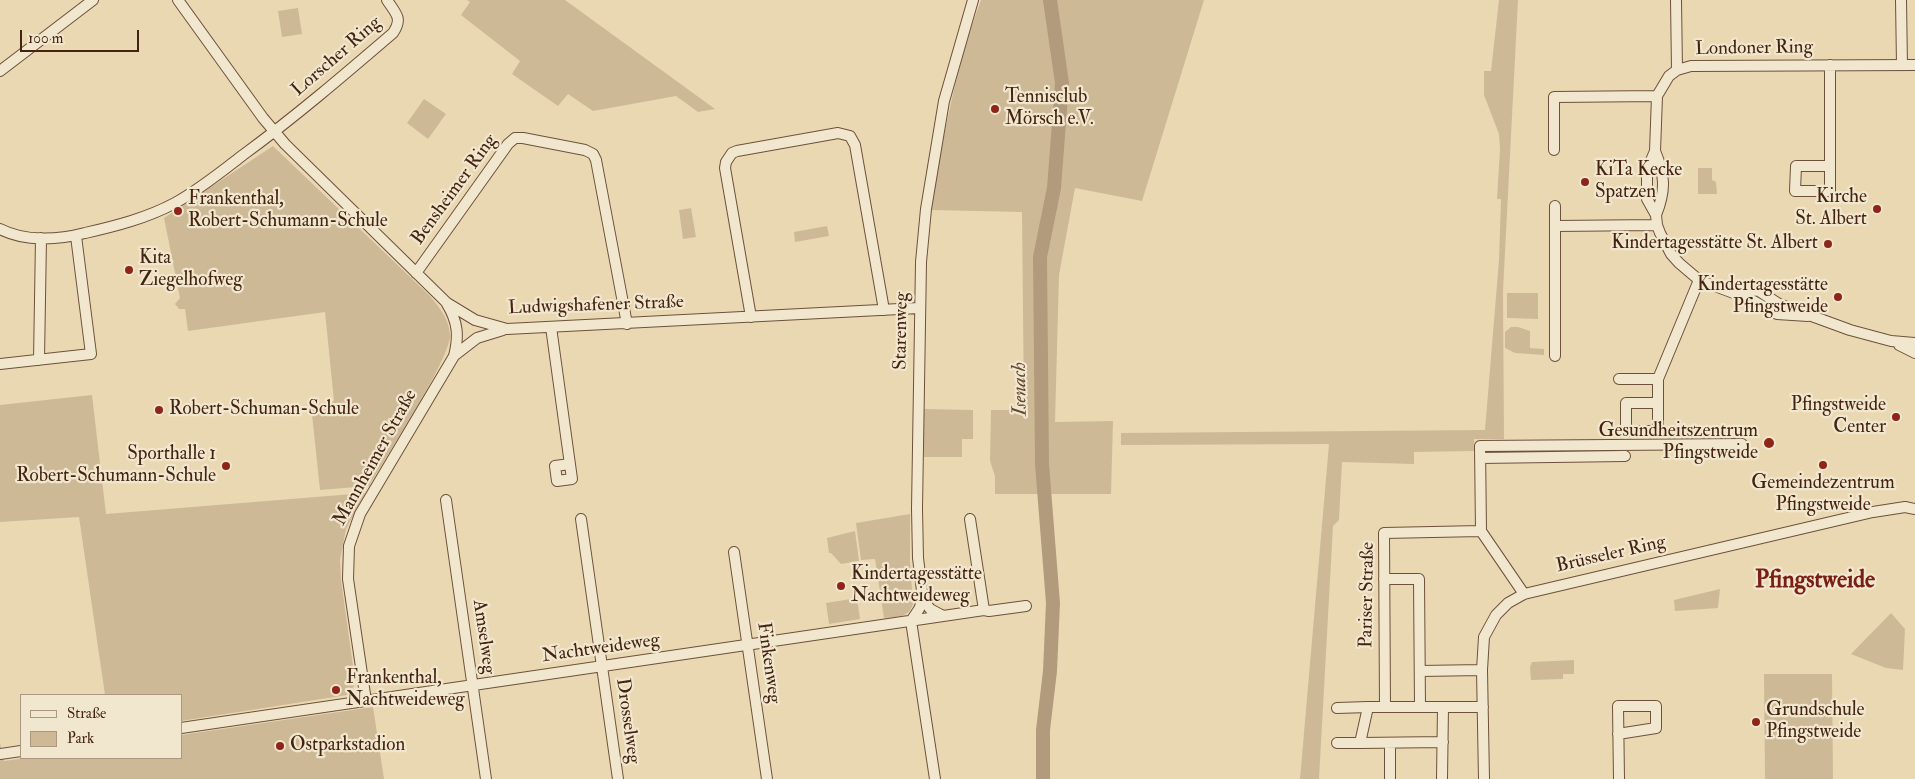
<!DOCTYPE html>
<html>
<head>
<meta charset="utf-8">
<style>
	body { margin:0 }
	#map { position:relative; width:1915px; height:779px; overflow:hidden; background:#ead8b3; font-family:"IM FELL Double Pica",serif }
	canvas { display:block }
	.legend { position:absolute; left:20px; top:694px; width:162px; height:65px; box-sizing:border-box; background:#f1e6ce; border:1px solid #ac9882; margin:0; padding:6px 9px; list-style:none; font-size:15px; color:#442411 }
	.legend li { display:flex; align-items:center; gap:10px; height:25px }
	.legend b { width:25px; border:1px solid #ac9882 }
	.scale { position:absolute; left:20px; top:30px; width:119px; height:22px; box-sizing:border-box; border:2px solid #442411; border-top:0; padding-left:6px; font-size:15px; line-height:18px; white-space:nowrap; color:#442411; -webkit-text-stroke:4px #f1e6ce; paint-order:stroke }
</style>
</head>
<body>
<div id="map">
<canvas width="1915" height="779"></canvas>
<ul class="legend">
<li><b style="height:6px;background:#f1e6ce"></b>Straße</li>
<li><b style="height:14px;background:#ceb997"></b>Park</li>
</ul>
<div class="scale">100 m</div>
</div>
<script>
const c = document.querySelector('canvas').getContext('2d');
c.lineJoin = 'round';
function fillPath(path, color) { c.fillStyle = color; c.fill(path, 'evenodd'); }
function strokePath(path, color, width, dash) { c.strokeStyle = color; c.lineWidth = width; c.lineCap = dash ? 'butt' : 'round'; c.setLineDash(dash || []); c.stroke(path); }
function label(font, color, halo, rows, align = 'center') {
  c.font = font + ' "IM FELL Double Pica",serif'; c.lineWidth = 4.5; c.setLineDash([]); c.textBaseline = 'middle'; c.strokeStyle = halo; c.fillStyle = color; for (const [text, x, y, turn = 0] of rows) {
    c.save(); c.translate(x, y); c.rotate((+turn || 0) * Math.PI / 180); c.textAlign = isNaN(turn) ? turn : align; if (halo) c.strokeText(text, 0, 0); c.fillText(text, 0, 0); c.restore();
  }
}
fillPath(new Path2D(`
	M467,0H565L715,109L698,112L676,96L593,111L568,94L558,106L512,74L520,61L461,15L470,2Z
	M981,0H1204L1142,201L1075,188L1059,275L1055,422L1113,421L1111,494H995V476L990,461L991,410H1024L1022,212L931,210C943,139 955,68 981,0Z
	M1499,0H1518L1503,291L1504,439H1474V451L1414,452V464L1342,462L1339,520L1333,526L1319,779H1300L1329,444L1121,445V433L1485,430L1499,260L1501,199H1497L1500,149L1499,134L1484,95V71H1491Z
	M298,8L302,34L282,37L278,11Z
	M424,99L446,114L428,139L407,123Z
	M273,146L429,295C439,307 449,318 450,335C451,358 384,460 369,486L320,490L311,405L334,401L325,312L188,331L185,309H179L175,304L180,298L164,218Z
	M1698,168H1712V180L1716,182L1717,194H1698Z
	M691,208L696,237L683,239L679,210Z
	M827,226L829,236L795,242L794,232Z
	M1507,293H1538V319L1507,318Z
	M1511,327H1518L1530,331V348L1544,349V355L1515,353L1505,348V332Z
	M92,395L106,514L365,493L346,529L340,560L341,580L355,680L354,686L347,695L181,721V695H105L79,517L0,522V405Z
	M924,409L973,410V439H962V457H924Z
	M910,514V562L913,604C909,618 896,617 884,618L875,559L861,560L856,523Z
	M855,531L859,561L841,564L831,553H829L827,538Z
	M1720,589L1718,608L1675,611L1674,600Z
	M857,598L860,619L829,624L826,603Z
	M1891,613L1905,629L1903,670L1886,668L1851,654Z
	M1574,660V674H1563V679L1531,680L1530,667L1532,662Z
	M1764,674H1832L1833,779H1765Z
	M373,707L384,779H0V743L4,761L26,758H181V735Z`), '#ceb997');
strokePath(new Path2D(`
	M1043,779V730L1050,671L1053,603L1042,464L1040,257L1054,188L1062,83L1050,0`), '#b29b7c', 14);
const minor = new Path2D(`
	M178,0L263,118L285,144L447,303L475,320L507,329L919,308
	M1676,0L1677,70
	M1901,0L1902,65
	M0,71L93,0
	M1554,150V97L1657,96
	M1655,151C1665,175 1666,190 1656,215
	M1830,166H1796L1795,191H1830V65
	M1555,206V356
	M1555,226L1657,225
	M0,229C25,242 58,240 85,233C116,226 147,218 175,203C199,190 221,172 243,155C295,117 344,75 393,33C403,18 396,14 387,0
	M416,273L508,144L515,138H523L585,150L593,154L596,160L627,324
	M1726,287L1759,291L1779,304L1850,330L1891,341L1915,343
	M1808,316L1777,314L1752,300L1699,280L1679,263L1671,254L1660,233L1657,225L1656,215L1647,199V170L1655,151L1657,96L1669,76L1677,70L1691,66L1915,65
	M751,317L725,168L726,162L732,153L737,151L838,133L850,136L855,145L884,310
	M551,327L572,479L557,481L555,466L570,464
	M1899,345L1915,353
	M455,355L477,338L503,330
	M39,360L41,238
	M0,364L91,354L76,236
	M1619,379H1658
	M1658,403H1626V431H1658V379L1699,280
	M1480,458L1625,456
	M446,500L486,779
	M581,519L618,779
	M970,519L984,610
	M1481,531L1480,446L1742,444
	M734,552L767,779
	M1384,579H1419L1420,707
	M923,599L930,609L943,616
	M1420,671L1482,670
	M366,701L348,579L349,546L360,514L454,356C459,336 458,322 447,304
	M1368,707H1483
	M1385,707L1384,533L1481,531L1524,594
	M181,728L984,610L989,611L1026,606
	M1618,734L1656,728V706H1618L1619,779
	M1337,743H1360L1368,707L1337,708
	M1360,743L1443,742
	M1390,743V779
	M0,754L21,751
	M935,779L911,621L919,609L923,599L918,558L917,509L921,262L926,209L944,101L973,0
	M1442,779L1443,707
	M1484,779L1482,670L1484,637L1496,615L1508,603L1524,594L1873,512L1905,507L1915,509`);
strokePath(minor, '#6e513a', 12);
strokePath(minor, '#f1e6ce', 10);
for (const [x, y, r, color] of [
	[995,109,5,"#8f2418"],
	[1585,182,5,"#8f2418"],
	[1877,209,5,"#8f2418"],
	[178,211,5,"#8f2418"],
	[1828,244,5,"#8f2418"],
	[129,270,5,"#8f2418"],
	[1838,297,5,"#8f2418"],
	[159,410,5,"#8f2418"],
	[1896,417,5,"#8f2418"],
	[1769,443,6,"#8f2418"],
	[1823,465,5,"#8f2418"],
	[226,466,5,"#8f2418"],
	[841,586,5,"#8f2418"],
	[336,690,5,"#8f2418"],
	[1756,722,5,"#8f2418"],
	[280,746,5,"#8f2418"]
]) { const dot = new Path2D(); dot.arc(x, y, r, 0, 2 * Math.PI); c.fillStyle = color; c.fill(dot); strokePath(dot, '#f1e6ce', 2); }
label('19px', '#442411', '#f1e6ce', [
	["Londoner Ring",1754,49,-1],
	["Lorscher Ring",337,57,-41],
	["Bensheimer Ring",455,190,-54],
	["Ludwigshafener Straße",596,306,-2],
	["Starenweg",902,331,-89],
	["Mannheimer Straße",376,458,-61],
	["Brüsseler Ring",1611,555,-13],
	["Pariser Straße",1368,595,-89],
	["Amselweg",483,637,82],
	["Nachtweideweg",601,649,-8],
	["Finkenweg",768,663,82],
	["Drosselweg",627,721,82]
]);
label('19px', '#442411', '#f1e6ce', [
	["Tennisclub",1005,98],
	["Mörsch e.V.",1005,120],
	["KiTa Kecke",1595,171],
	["Spatzen",1595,193],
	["Kirche",1867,198,"right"],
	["St. Albert",1867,220,"right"],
	["Frankenthal,",188,200],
	["Robert-Schumann-Schule",188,222],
	["Kindertagesstätte St. Albert",1818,244,"right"],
	["Kita",139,259],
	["Ziegelhofweg",139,281],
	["Kindertagesstätte",1828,286,"right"],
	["Pfingstweide",1828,308,"right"],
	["Pfingstweide",1886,406,"right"],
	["Center",1886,428,"right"],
	["Robert-Schuman-Schule",169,410],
	["Gesundheitszentrum",1758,432,"right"],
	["Pfingstweide",1758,454,"right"],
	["Sporthalle 1",216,455,"right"],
	["Robert-Schumann-Schule",216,477,"right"],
	["Gemeindezentrum",1823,484,"center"],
	["Pfingstweide",1823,506,"center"],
	["Kindertagesstätte",851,575],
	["Nachtweideweg",851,597],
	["Frankenthal,",346,679],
	["Nachtweideweg",346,701],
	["Grundschule",1766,711],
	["Pfingstweide",1766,733],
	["Ostparkstadion",290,746]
], 'left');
label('italic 20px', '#654831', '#f1e6ce', [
	["Isenach",1021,389,-91]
]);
label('bold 24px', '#7a1f14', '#f1e6ce', [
	["Pfingstweide",1815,582]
]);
</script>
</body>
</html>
